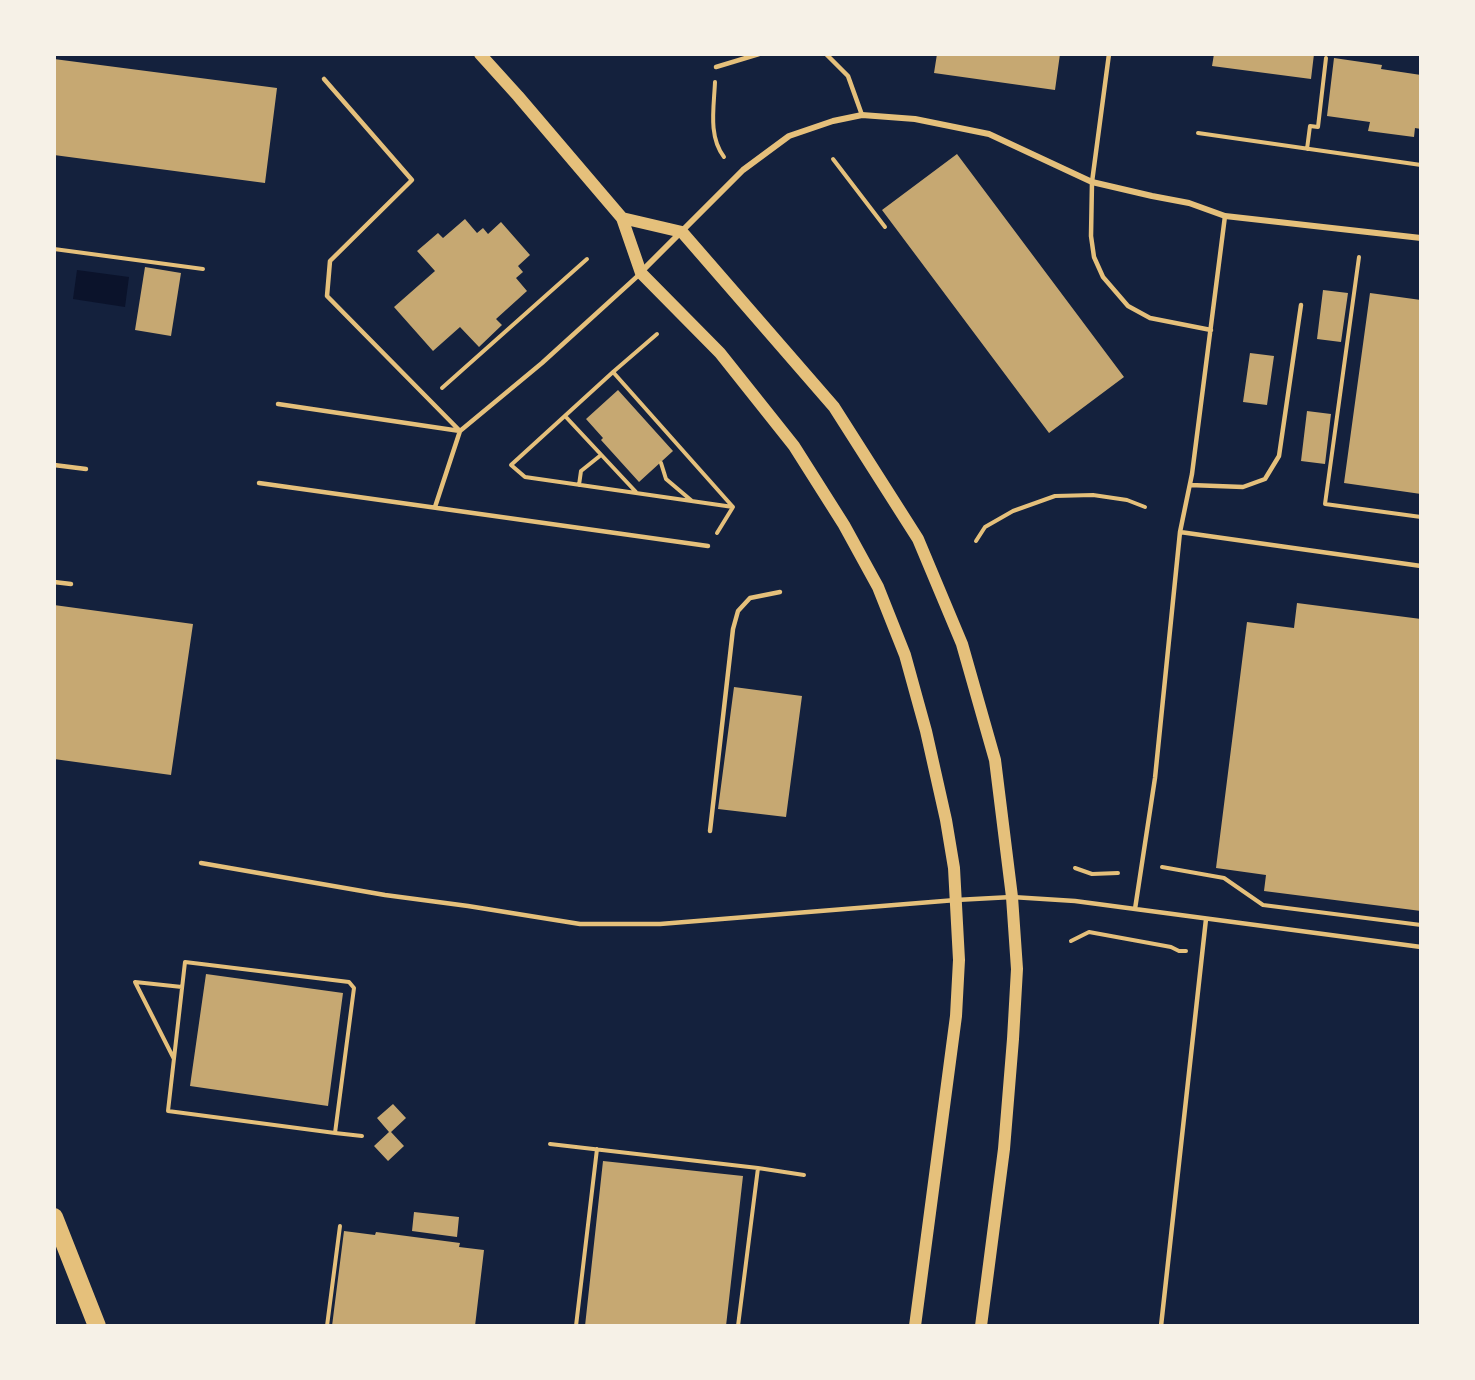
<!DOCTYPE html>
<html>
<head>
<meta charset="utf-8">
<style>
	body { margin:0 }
	#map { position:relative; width:1475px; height:1380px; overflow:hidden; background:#14213d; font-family:"Space Grotesk",sans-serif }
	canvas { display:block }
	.frame { position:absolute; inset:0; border:56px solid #f6f1e7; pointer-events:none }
</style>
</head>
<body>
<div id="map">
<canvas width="1475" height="1380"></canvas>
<div class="frame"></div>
</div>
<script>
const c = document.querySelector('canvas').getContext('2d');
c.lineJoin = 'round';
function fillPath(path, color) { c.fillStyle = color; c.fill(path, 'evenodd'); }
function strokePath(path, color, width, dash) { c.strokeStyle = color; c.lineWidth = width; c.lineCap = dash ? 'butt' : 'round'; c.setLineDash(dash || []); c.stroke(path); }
fillPath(new Path2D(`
	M77,270L129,277L125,307L73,299Z`), '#0b132b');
fillPath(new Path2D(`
	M937,54H1060L1055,90L934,73Z
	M1214,54H1314L1311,79L1212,66Z
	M1334,58L1382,65L1381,69L1421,75V129L1415,128L1414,137L1368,131L1370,122L1327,116Z
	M54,59L277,88L265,183L54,155Z
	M957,154L1124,377L1049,433L882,210Z
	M465,219L477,233L483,228L488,234L501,222L530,255L518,266L523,272L516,278L527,291L496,319L502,325L479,347L460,327L433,351L394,307L435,271L417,251L438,233L443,238Z
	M145,267L181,273L171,336L135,330Z
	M1323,290L1348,293L1341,342L1317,339Z
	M1370,293L1421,300V494L1344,483Z
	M1250,353L1274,356L1267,405L1243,402Z
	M618,390L673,451L639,482L601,440L603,438L586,419Z
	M1307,411L1331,414L1325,464L1301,461Z
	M1297,603L1421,619V911L1264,891L1266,875L1216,868L1247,622L1294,628Z
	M54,605L193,624L171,775L54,759Z
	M734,687L802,696L786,817L718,809Z
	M206,974L343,993L328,1106L190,1086Z
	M393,1104L406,1118L391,1132L404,1146L388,1161L374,1146L389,1132L377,1118Z
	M603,1161L743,1176L726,1326H585Z
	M414,1212L459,1217L457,1237L412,1231Z
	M344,1231L375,1235L376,1232L460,1243L459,1247L484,1250L475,1326H332Z`), '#c6a872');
strokePath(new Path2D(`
	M715,82C714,107 708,136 724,157
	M1198,133L1421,165
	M1307,149L1310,126L1318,127L1326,58
	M833,159L885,227
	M54,249L203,269
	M1359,257L1325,504L1421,517
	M657,334L613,372L733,507L717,533
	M613,372L511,465L525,477L733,507
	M442,388L587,259
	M565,416L636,492
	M661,463L666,479L692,501
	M579,485L581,471L601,455
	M976,541L985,527L1013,511L1055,496L1093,495L1127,500L1145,507
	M1162,867L1224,878L1263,905L1421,925
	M1075,868L1092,874L1118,873
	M1071,941L1089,932L1171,947L1179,951H1186
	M174,1059L135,982L182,987
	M335,1133L354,988L349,982L185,962L168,1111L335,1133L362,1136
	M550,1144L758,1168L804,1175
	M327,1326L340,1226
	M576,1326L597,1149
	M738,1326L758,1168`), '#e5c07b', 4);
strokePath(new Path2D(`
	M826,54L848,76L862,115
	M1109,54L1092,182L1091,236L1094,257L1103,277L1128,306L1150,318L1211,330
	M716,67L759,54
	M324,79L412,180L330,261L327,296L460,431L542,363L641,273
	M278,404L460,431L435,507
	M54,465L86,469
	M259,483L708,546
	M1190,485L1243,487L1265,479L1279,456L1301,305
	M1180,532L1421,566
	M54,582L71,584
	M710,831L733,629L738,611L750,598L780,592
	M201,863L385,895L468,906L580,924H660L956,900L1012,897L1075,901L1421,947
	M1135,909L1155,778L1180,532L1192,474L1225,216
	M1161,1326L1206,919`), '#e5c07b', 4.5);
strokePath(new Path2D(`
	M641,272L743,170L789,136L833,121L862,115L915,119L989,134L1092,182L1152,196L1189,203L1225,216L1421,238`), '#e5c07b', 6);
strokePath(new Path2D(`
	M480,54L518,96L622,218L641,273L720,353L794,446L844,525L878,587L905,655L926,731L946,820L954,868L959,960L956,1016L915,1326
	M622,218L682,232L834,407L918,539L962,644L995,760L1012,897L1017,969L1013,1039L1004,1149L981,1326`), '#e5c07b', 12);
strokePath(new Path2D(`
	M54,1217L97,1326`), '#e5c07b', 18);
</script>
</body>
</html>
